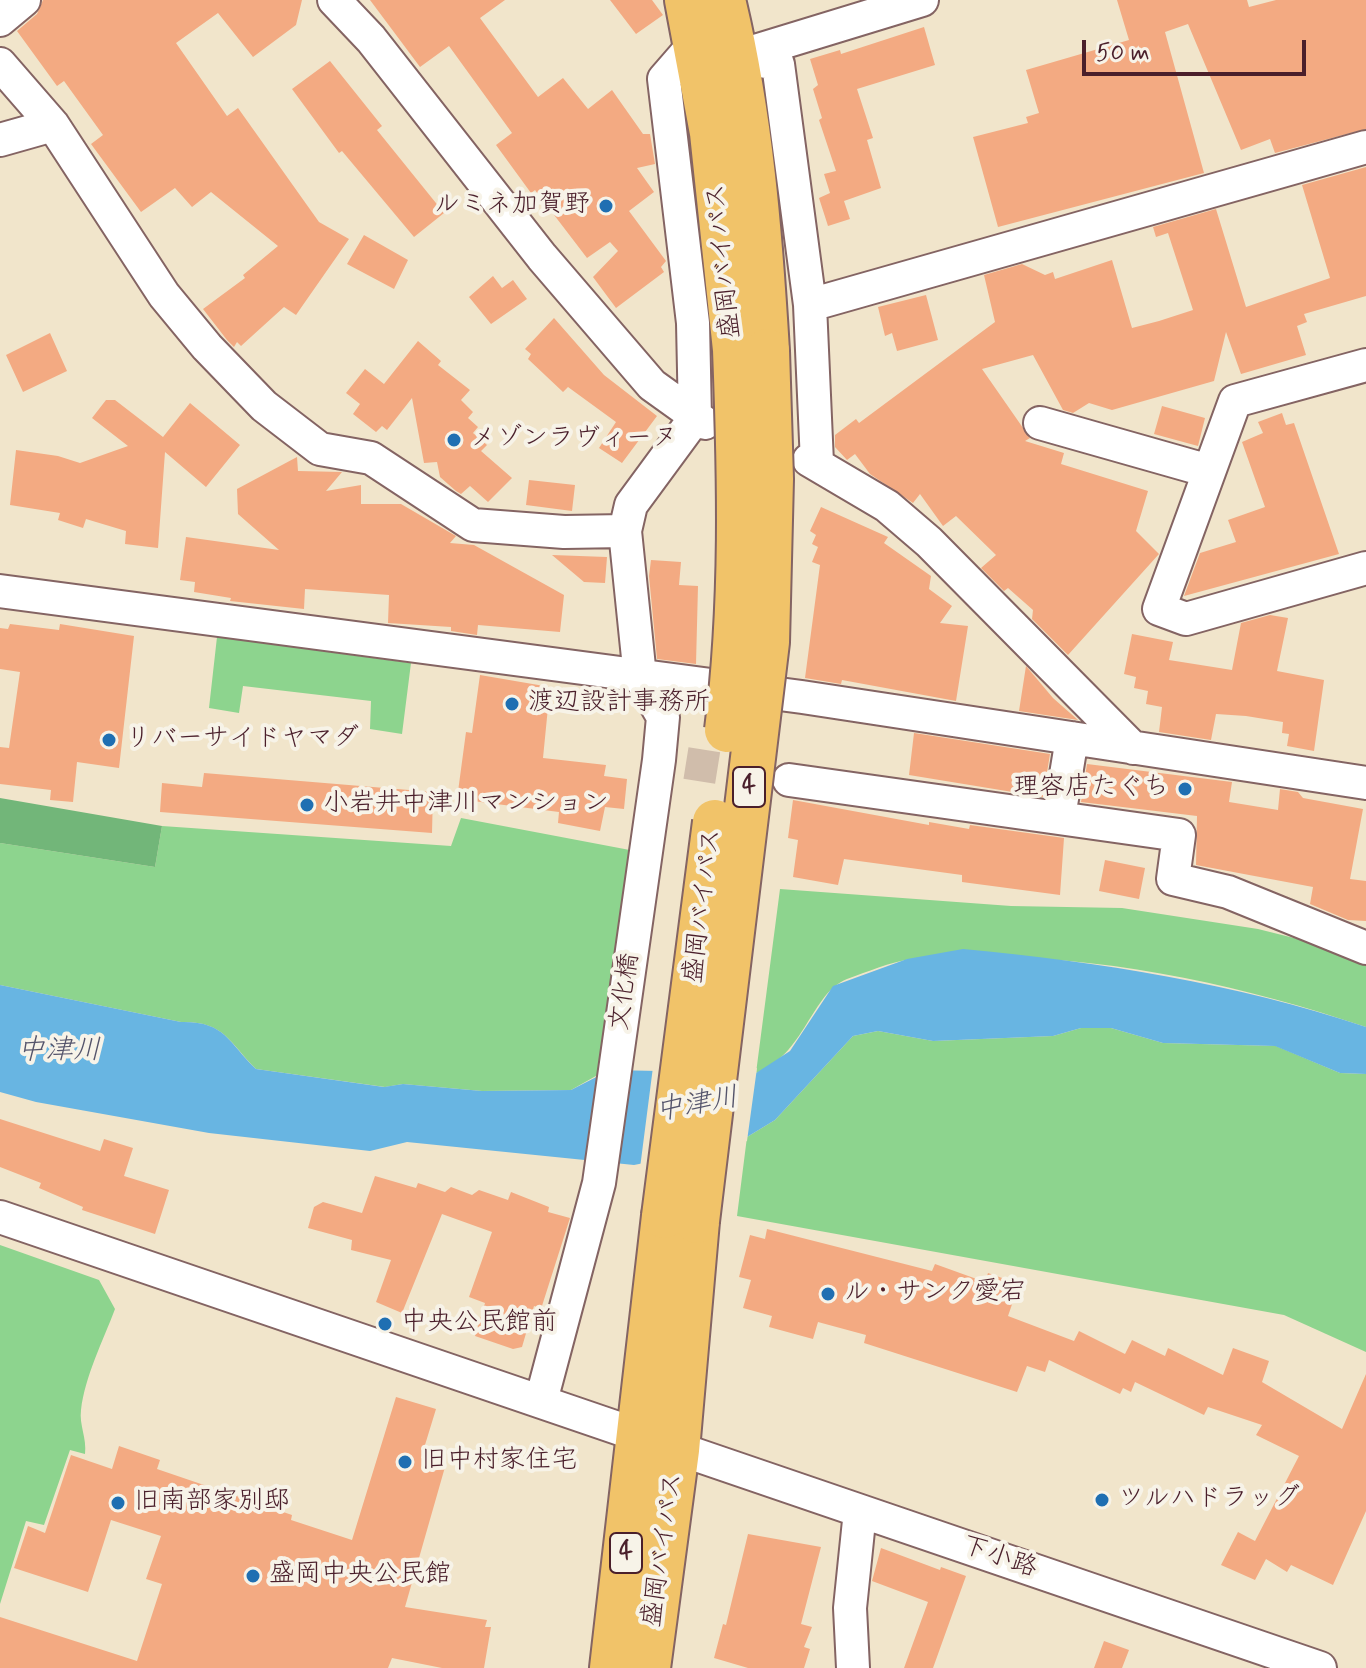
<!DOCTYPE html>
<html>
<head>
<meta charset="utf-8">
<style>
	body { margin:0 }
	#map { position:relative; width:1366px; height:1668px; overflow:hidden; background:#f1e5cb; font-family:Mynerve,sans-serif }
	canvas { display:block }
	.scale { position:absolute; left:1082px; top:40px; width:224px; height:36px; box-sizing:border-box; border:4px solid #4a1f2b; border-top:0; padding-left:10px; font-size:24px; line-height:28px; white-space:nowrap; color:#4a1f2b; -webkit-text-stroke:6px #f7f3e8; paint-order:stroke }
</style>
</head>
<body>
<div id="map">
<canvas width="1366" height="1668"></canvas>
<div class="scale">50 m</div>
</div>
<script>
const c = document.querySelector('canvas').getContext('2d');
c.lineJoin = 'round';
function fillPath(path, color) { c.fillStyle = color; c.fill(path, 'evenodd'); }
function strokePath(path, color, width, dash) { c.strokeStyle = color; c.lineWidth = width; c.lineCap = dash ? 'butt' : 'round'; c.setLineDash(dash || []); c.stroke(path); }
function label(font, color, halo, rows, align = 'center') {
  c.font = font + ' Mynerve,"Klee One",sans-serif'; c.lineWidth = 8; c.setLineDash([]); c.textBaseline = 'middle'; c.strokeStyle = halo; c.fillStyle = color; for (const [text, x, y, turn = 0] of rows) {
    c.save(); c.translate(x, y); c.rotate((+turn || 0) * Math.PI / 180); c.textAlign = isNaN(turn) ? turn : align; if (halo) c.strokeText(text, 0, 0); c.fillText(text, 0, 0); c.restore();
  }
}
fillPath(new Path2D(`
	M217,637L411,663L402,734L370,729L371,701L243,686L239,713L209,708Z
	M461,818L635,851L603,1072L571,1090L482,1091L403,1084L385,1087L256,1069C229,1042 224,1021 181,1022L0,985V843L155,867L162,826L451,846Z
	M780,889L1011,906L1122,908L1258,929L1310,942L1366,964V1027C1247,987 1122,959 996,957C968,957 939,955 911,959C890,962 867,972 847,979C811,993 805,1055 756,1073Z
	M1081,1028H1111L1163,1043L1276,1046L1340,1073L1366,1074V1352L1284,1315L737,1216L747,1137L775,1120L853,1036L878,1031L933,1041L1053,1036Z
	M0,1245L99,1280L115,1309C103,1341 85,1376 81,1410C79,1425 87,1438 85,1454L70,1450L44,1525L26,1521L0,1604Z`), '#8dd48e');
fillPath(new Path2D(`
	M0,798L162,826L155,867L0,843Z`), '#72b679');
fillPath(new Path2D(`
	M963,949C1101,962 1234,983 1366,1027V1074L1340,1073L1275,1046L1163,1043L1111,1028H1081L1053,1036L933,1041L878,1031L853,1036L775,1120L747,1137L689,1154L634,1165L407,1142L370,1151L209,1133L36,1102L0,1092V985L181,1022C225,1021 228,1042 256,1069L384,1087L403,1084L482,1091L571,1090L610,1070L756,1073L790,1051L833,986L907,959Z`), '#68b5e2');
fillPath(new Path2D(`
	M653,1067L732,1073L757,1068L747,1141L640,1168Z`), '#f1e5cb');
fillPath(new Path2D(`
	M43,0H302L296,25L253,57L218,13L176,43L227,116L238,108L319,222L349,239L296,315L284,307L241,346L237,342L234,347L227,340L203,309L245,278L243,275L278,246L211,192L192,207L175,188L141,212L91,144L103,135L64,81L57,86L17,31L37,14Z
	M370,0H505L480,18L538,97L563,78L588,109L612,90L643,134H650L655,164L637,168L654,192L629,211L666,261L661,267L664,272L616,308L593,277L618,251L610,242L587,258L535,190L531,193L496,145L512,133L449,46L420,67Z
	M610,0H652L663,15L636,34Z
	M1117,0H1247L1249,7L1276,0H1366V129L1275,153L1270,139L1241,150L1188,24L1165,32L1204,173L998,227L973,137L1028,123L1026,117L1039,113L1026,70L1129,40Z
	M924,27L935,65L857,89L873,138L867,140L881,188L844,201L850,219L828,226L819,198L830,193L824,174L836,171L819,120L822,118L813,89L818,85L810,59L840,50L841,54Z
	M330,61L382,126L377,130L444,213L414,237L342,151L339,153L292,89Z
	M1366,167V296L1304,314L1307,322L1297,326L1306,355L1241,374L1226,332L1214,381L1112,410L1089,403L1073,413L1063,410L1033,355L982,369L1030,438L1025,441L1064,453L1061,464L1148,491L1136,531L1159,554L1068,655L1032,619L1033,610L1008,588L1004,591L981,568L996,555L956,516L943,526L920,494L913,503L870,474L855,454L847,460L835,447V435L856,419L859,423L995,322L984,275L1022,264L1045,275L1053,272L1055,279L1112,260L1132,328L1159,321L1193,310L1168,233L1156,237L1153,227L1216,209L1246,307L1330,278L1302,185Z
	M364,235L408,260L394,289L347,264Z
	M493,276L502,288L513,280L527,299L491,324L469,297Z
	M926,295L938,340L897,351L892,333L885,336L878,307Z
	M554,318L604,375L657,416L622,463L599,448L616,422L568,387L563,392L528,359L531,354L525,349Z
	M50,333L67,371L23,392L6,355Z
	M418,341L441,361L438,365L470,390L461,400L473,412L468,418L478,427L473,433L487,445L481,451L512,478L488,502L470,486L461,494L456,491L440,477L437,462L424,463L412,398L387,430L382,426L376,432L353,414L360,404L346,393L365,369L384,384Z
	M106,400H115L163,437L190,403L240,445L206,487L165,452L158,548L125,544L126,531L86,519L83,528L58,520L60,513L10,505L16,450L58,456L80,463L128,446L92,418Z
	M1162,406L1205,418L1198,446L1154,434Z
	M1282,413L1286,425L1294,423L1339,554L1184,596L1200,553L1236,542L1228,520L1265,507L1242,442L1263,433L1258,422Z
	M297,457L298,471L342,472L326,491L361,485V504H401L456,536L450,543L474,545L564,595L560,632L478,625L477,635L451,631V627L388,623L389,595L305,589L304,609L230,601L231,598L194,592L195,582L180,580L186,537L279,550L238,514L237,489Z
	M529,480L575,485L572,511L526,505Z
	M821,507L888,537L884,543L931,576L929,589L952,606L940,623L968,626L956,701L842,680L841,684L805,678L820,565L812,562L818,547L812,544L816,535L810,531Z
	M552,555L607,557L605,583L584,582Z
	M651,560L681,562L679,585L698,586L696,664L657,659L649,576Z
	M1270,615L1288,618L1277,671L1324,680L1314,751L1287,746L1289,734L1282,733L1283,722L1246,716L1216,714L1211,740L1159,732L1162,707L1146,704L1148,691L1134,688L1136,677L1124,674L1132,634L1173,642L1169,660L1232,670L1241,623Z
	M10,624L59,630L60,624L134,636L119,768L77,762L73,802L50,800L51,790L0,784V747L9,748L20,672L0,669V628L8,629Z
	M1026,666L1053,698L1078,720L1019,711Z
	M480,675L550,687L543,758L606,765L604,776L627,779L624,809L605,807L600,831L558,823L559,812L457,799L466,732L472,733Z
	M914,733L1050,754L1043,797L909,775Z
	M1087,764L1232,782L1229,802L1278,810L1280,789L1298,792L1303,798L1363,809L1350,879L1366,881V921L1348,920L1310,904L1313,887L1196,865L1197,816L1081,802Z
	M204,773L433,792L432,833L160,812L162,783L202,787Z
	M793,800L929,825V822L969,829L970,825L1064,838L1060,895L962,882V875L844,859L838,885L793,877L798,840L788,838Z
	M1105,860L1145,868L1139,899L1099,891Z
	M0,1119L100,1151L104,1139L133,1148L124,1176L169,1190L155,1234L82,1210L83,1207L39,1188L41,1183L0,1167Z
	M375,1176L416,1188L418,1183L445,1192L451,1187L472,1195L479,1190L508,1200L511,1192L549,1207L548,1212L570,1218L541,1309L534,1306L522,1347L513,1349L475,1336L485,1303L469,1297L492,1232L442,1214L402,1313L376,1302L391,1260L351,1250L352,1240L308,1228L314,1207L323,1202L362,1213Z
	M767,1229L932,1271L935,1264L985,1282L988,1273L1019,1284L1008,1316L1074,1341L1079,1331L1125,1354L1132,1340L1165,1356L1168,1348L1223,1375L1233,1348L1269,1361L1262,1382L1342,1429L1366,1374V1511L1333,1585L1291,1565L1287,1572L1266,1559L1255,1580L1221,1565L1238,1532L1255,1541L1299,1456L1256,1435L1262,1425L1208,1407L1204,1415L1135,1382L1131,1392L1123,1388L1120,1394L1049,1360L1045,1372L1027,1366L1017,1392L864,1343L866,1335L818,1322L813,1339L769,1327L772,1316L743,1308L751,1280L739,1277L750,1235L765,1239Z
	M396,1397L436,1409L421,1458L445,1467L405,1607L487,1620L485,1627H491L484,1668H442L392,1658L388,1668H0V1617L137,1661L162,1584L146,1579L161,1536L111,1520L88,1592L14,1568L28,1526L45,1533L71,1455L112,1469L119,1446L160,1460L157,1469L292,1515L291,1520L352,1540Z
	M748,1534L821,1547L801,1624L812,1627L804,1647L810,1649L804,1668H748L714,1658L723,1624L726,1625Z
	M881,1548L940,1570L941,1567L966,1576L933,1668H904L928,1602L872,1581Z
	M1104,1641L1129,1650L1122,1668H1094Z`), '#f3aa82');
strokePath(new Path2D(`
	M686,763L774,777`), '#d0bdab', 32, [32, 16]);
const minor = new Path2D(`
	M334,0L371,39L542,257L652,385L705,423
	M0,20L24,0
	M742,55L922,0
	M737,57L778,64L810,305L817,463
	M0,64L53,125L164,295L207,347L264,406L320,449L371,458L473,525L564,532L625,531
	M0,140L53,125
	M810,305L1366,147
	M1366,365L1235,401L1159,609L1186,619L1366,568
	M1040,423L1209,471
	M809,460L887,506L929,542L1133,748
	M0,591L802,697L1366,783
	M789,780L1179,835L1173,879L1228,892L1366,948
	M1059,817L1072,738
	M0,1217L1320,1668
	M541,1401L599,1183L659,760L663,717L640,677L625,531L631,505L695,418L693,323L664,79L697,41
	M853,1668L850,1608L860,1511`);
const trunk = new Path2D(`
	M687,0L712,133L735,350
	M723,0C751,116 760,233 767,351
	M612,1668L664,1216
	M648,1668L677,1450L697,1221`);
strokePath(minor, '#846463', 36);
strokePath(trunk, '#846463', 48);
strokePath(minor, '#fff', 32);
strokePath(trunk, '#f1c369', 44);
const trunkBridge = new Path2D(`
	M727,730C743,604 740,476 735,350
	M664,1216L715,822
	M697,1221L767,642L771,479L767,351`);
strokePath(trunkBridge, '#846463', 48, []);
strokePath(trunkBridge, '#f1c369', 44);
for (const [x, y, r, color] of [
	[606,206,8,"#1f6fb2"],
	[454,440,8,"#1f6fb2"],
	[512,704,8,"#1f6fb2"],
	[109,740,8,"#1f6fb2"],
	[1185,789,8,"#1f6fb2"],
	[307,805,8,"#1f6fb2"],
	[828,1294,8,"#1f6fb2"],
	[385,1324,8,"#1f6fb2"],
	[405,1462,8,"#1f6fb2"],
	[1102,1500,8,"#1f6fb2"],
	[118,1503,8,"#1f6fb2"],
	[253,1576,8,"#1f6fb2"]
]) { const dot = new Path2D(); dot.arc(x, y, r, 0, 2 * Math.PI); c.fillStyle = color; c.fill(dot); strokePath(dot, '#f7f3e8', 3); }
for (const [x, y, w] of [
	[749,787,32],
	[626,1553,32]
]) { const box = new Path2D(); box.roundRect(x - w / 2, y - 20, w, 40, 6); c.fillStyle = '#f7f3e8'; c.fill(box); strokePath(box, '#4a1f2b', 2); }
label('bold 24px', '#4a1f2b', null, [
	["4",749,787],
	["4",626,1553]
]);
label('26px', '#4a1f2b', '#f7f3e8', [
	["ルミネ加賀野",590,206,"right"],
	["メゾンラヴィーヌ",470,440],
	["渡辺設計事務所",528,704],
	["リバーサイドヤマダ",125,740],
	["理容店たぐち",1169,789,"right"],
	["小岩井中津川マンション",323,805],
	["ル・サンク愛宕",844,1294],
	["中央公民館前",401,1324],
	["旧中村家住宅",421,1462],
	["ツルハドラッグ",1118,1500],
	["旧南部家別邸",134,1503],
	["盛岡中央公民館",269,1576]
], 'left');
label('26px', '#4a1f2b', '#f7f3e8', [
	["盛岡バイパス",725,261,-96],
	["盛岡バイパス",704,906,-83],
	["文化橋",626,992,-82],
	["盛岡バイパス",664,1550,-82],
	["下小路",999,1558,19]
]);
label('italic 28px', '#54546b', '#f7f3e8', [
	["中津川",59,1052],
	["中津川",697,1106,-10]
]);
</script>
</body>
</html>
